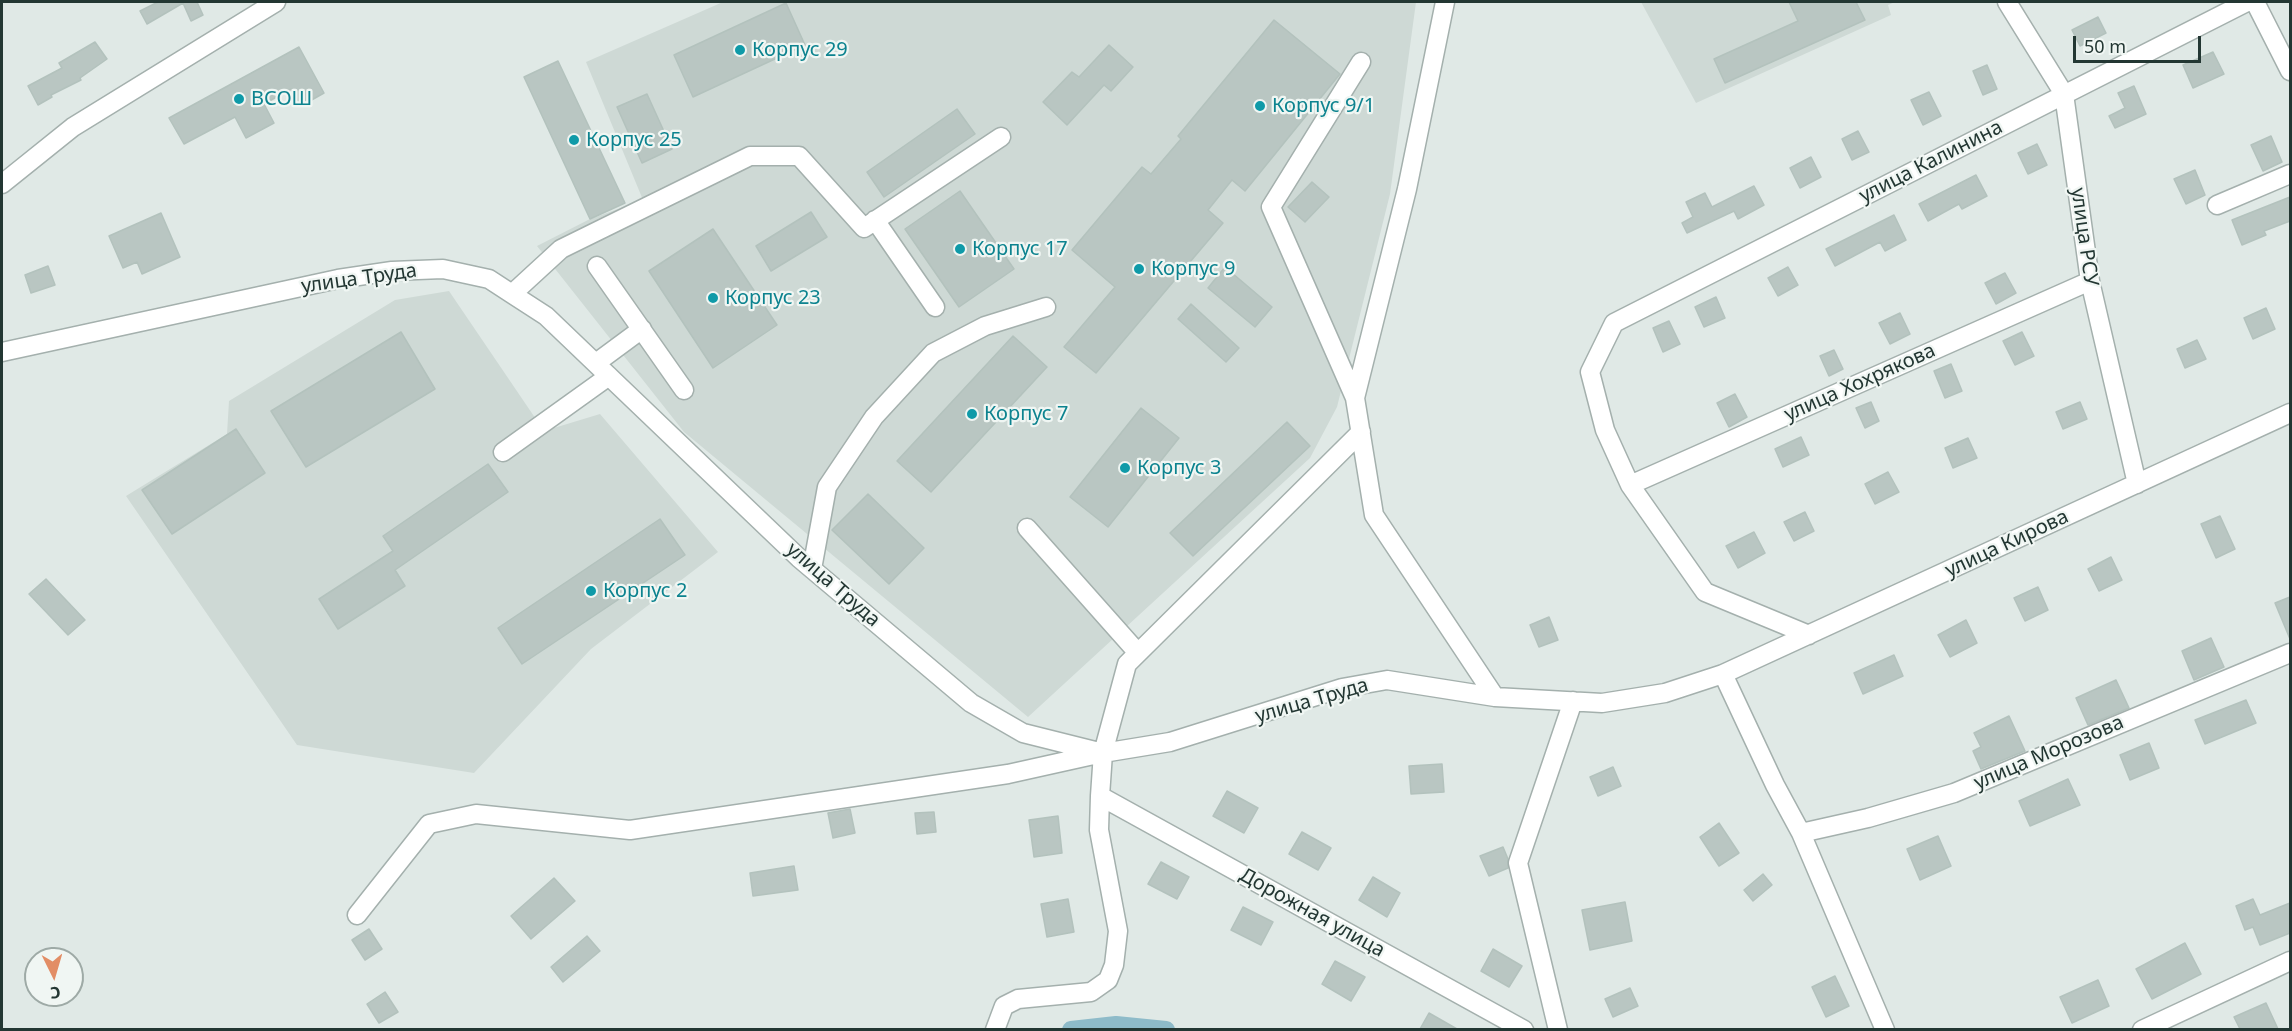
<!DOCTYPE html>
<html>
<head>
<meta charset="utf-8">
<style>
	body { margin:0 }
	#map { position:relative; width:2292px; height:1031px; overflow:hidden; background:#e0e9e6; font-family:"Noto Sans",sans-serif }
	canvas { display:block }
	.frame { position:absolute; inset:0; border:3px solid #233733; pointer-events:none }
	.north { position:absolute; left:24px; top:947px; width:60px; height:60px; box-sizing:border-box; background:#f0f6f3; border:2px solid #9eaaa6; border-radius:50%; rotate:175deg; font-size:16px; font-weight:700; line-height:24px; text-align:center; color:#233733 }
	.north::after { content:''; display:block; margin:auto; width:21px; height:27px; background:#e28d65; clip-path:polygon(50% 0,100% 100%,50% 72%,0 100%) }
	.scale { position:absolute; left:2073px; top:36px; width:128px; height:27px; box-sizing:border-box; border:3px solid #233733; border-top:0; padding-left:8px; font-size:18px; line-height:21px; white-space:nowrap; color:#233733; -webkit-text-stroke:4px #f0f6f3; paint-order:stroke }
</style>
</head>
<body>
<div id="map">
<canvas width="2292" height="1031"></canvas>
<div class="frame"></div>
<div class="north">С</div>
<div class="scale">50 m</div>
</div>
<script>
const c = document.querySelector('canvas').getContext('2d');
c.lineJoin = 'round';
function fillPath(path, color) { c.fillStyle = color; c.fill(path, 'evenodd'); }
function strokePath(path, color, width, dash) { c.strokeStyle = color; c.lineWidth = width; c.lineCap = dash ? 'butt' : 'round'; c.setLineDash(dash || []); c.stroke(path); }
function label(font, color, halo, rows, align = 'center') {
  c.font = font + ' "Noto Sans",sans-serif'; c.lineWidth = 4.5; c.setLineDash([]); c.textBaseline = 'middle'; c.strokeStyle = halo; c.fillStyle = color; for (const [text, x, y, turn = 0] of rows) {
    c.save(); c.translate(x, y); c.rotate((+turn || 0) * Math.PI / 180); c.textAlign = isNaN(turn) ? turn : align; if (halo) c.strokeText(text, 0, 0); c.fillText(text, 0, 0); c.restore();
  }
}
fillPath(new Path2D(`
	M723,2H1416L1390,194L1337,407L1310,458L1028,717L684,432L537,246L590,219L643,200L586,62Z
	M1641,2H1895L1888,5L1891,15L1696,103Z
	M449,291L544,431L600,414L718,552L591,649L474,773L297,745L126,496L227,434L229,401L395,300Z`), '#ced9d5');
strokePath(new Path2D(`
	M1071,1030L1116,1025L1166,1030`), '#8ebbc9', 18);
const building = new Path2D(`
	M158,2H197L203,15L191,21L183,3L147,24L140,11Z
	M1789,2H1856L1865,20L1725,83L1714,59L1798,21Z
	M786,3L805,45L693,97L674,55Z
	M2098,17L2106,33L2080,46L2072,30Z
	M1274,20L1340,74L1245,191L1232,180L1208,210L1223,223L1096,373L1064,347L1115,287L1072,250L1142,167L1151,174L1181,139L1178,136Z
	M95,42L107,59L80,78L81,80L51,95L52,97L38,105L28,86L62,68L59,63Z
	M1109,45L1133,67L1111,91L1104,85L1067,125L1043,102L1072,72L1079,77Z
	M299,47L324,93L301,106L291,89L264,104L274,123L246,138L235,117L184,144L169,118Z
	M2213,52L2224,74L2193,88L2183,65Z
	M558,61L625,203L590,219L524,77Z
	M1987,65L1997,89L1983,95L1973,71Z
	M2134,86L2146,114L2115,128L2109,116L2125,108L2118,93Z
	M1929,92L1941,116L1923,125L1911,100Z
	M647,94L672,149L642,163L617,107Z
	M957,109L975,134L884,197L867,172Z
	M1858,131L1869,152L1852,160L1842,139Z
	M2271,136L2282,162L2263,171L2251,145Z
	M2037,144L2047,165L2028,174L2018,153Z
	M1811,157L1821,177L1800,188L1790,168Z
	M2195,170L2205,195L2186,204L2174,179Z
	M1976,175L1987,196L1962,209L1959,204L1928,221L1919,204Z
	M1312,182L1329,197L1305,222L1288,207Z
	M1754,186L1764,205L1738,219L1734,211L1687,233L1682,223L1693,217L1686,202L1705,193L1712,207Z
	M960,191L1014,269L959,307L905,229Z
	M2290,197V221L2264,231L2266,235L2242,245L2232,220Z
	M811,212L827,237L771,271L756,246Z
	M161,213L180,257L142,274L137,262L123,268L109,236Z
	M1894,215L1906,240L1885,251L1880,242L1835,266L1826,249Z
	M713,229L777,325L713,368L649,271Z
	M48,266L55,285L31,293L25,275Z
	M1225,267L1272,307L1255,327L1208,288Z
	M1788,267L1798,285L1778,296L1768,278Z
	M2005,273L2016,293L1996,304L1985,283Z
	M1716,297L1725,318L1704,327L1695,307Z
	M1191,304L1239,348L1226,362L1178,319Z
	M2266,308L2275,329L2253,339L2244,318Z
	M1900,313L1910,334L1890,344L1879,323Z
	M1669,321L1680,344L1663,352L1653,328Z
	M401,332L435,389L306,467L271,411Z
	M2022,332L2034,356L2015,365L2003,341Z
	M1013,336L1047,367L931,492L897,461Z
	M2197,340L2206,359L2185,368L2177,349Z
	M1834,350L1843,369L1829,376L1820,356Z
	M1951,364L1962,391L1945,398L1934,371Z
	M1735,394L1747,417L1729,427L1717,403Z
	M1871,402L1879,421L1865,428L1856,408Z
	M2080,402L2087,419L2063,429L2056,412Z
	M1141,408L1179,438L1108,527L1070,497Z
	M1287,422L1310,446L1193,556L1170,533Z
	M236,429L265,473L172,534L142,490Z
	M1801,437L1809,455L1783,467L1775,449Z
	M1968,438L1977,458L1953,468L1945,448Z
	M488,464L508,492L395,570L405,586L338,629L319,599L393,551L383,536Z
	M1888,472L1899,492L1875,504L1865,484Z
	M868,494L924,548L889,584L832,530Z
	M1805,512L1814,531L1794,541L1784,522Z
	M2220,516L2235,549L2216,558L2201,524Z
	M660,519L685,555L522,664L498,628Z
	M1754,532L1765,553L1738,568L1726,546Z
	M2111,557L2122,580L2099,591L2088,569Z
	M46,579L85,620L68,635L29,594Z
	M2038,587L2048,610L2025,621L2014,598Z
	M2290,597V639L2275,603Z
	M1549,617L1558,640L1539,647L1530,625Z
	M1966,620L1977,643L1950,657L1938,635Z
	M2211,638L2224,667L2194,680L2182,651Z
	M1894,655L1903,676L1863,694L1854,673Z
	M2116,680L2129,708L2088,725L2076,698Z
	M2246,700L2256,723L2205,744L2195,720Z
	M2009,716L2025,751L1981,769L1973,751L1981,747L1974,733Z
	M2149,743L2159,768L2130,780L2120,755Z
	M1442,764L1444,792L1411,794L1409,766Z
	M1613,767L1621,786L1598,796L1590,777Z
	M2068,779L2080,805L2030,826L2019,801Z
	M1227,791L1258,808L1244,833L1213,816Z
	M850,809L855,833L833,838L828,813Z
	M934,812L936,832L917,834L915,813Z
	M1058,816L1062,853L1034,857L1029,820Z
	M1719,823L1739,853L1719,866L1700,837Z
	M1302,832L1331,848L1318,870L1289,854Z
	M1938,836L1951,866L1920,880L1907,849Z
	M1503,847L1508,859V868L1489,876L1480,856Z
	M1161,862L1189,877L1177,899L1148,884Z
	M794,866L798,890L753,896L750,873Z
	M1763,874L1772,885L1753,901L1744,890Z
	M1373,877L1400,893L1387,917L1359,900Z
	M554,878L575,901L531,939L511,916Z
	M1068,899L1074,932L1047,937L1041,904Z
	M2253,899L2260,915L2290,903V933L2260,945L2253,927L2245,930L2236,906Z
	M1625,902L1632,941L1590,950L1582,910Z
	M1243,907L1273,922L1261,945L1231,930Z
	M369,929L382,949L365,960L352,940Z
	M587,936L600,951L563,982L551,967Z
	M2185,943L2201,974L2152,999L2136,969Z
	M1493,949L1522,966L1509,987L1481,971Z
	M1335,961L1365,977L1351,1001L1322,984Z
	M1835,976L1849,1006L1826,1017L1812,987Z
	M2098,980L2109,1006L2072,1023L2060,997Z
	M1630,988L1638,1006L1613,1017L1605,999Z
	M385,992L398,1012L379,1023L367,1004Z
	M2266,1003L2278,1029H2240L2234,1017Z
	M1429,1013L1457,1029H1420Z`);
fillPath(building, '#b9c6c2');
strokePath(building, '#b3c2bd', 1.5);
const minor = new Path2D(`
	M2007,2L2064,94L2090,281L2137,484
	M2255,2L2290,71
	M1361,62L1271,207L1355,398L1374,515L1495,697
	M2,184L73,127L276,2
	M2217,205L2290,174
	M875,220L935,307
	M597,266L684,390
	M512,294L561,249L750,156H799L864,228L1001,137
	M2,352L338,279L392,271L443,269L489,279L512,294L546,316L799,558L971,703L1023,733L1103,753L1170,742L1342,688L1387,680L1495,697L1602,703L1665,693L1723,674L2290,413
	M596,363L642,329
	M1355,398L1407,189L1445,2
	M503,452L609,376
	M1630,485L2090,281
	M1027,528L1138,653
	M812,569L827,487L874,417L933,353L985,326L1046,307
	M1809,635L1705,592L1630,485L1605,430L1590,372L1614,323L2247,2
	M1723,674L1775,785L1801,833L1885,1030
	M1100,796L1524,1030
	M1801,833L1868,818L1954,793L2290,653
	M357,915L429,824L476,814L630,830L1008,774L1098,754
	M995,1030L1004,1006L1018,999L1091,992L1108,980L1114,965L1118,931L1099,830L1100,796L1103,753L1127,664L1361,432
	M1558,1030L1518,863L1573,701
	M2142,1030L2290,961`);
strokePath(minor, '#a4b0ad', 21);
strokePath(minor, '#fff', 18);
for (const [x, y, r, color] of [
	[740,50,6,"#0f9aa8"],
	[239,99,6,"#0f9aa8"],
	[1260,106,6,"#0f9aa8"],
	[574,140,6,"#0f9aa8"],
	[960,249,6,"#0f9aa8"],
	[1139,269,6,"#0f9aa8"],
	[713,298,6,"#0f9aa8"],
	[972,414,6,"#0f9aa8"],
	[1125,468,6,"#0f9aa8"],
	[591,591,6,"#0f9aa8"]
]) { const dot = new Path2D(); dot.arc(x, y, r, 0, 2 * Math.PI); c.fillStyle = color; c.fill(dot); strokePath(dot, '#f0f6f3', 2); }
label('20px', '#0d838f', '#f0f6f3', [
	["Корпус 29",752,50],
	["ВСОШ",251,99],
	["Корпус 9/1",1272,106],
	["Корпус 25",586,140],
	["Корпус 17",972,249],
	["Корпус 9",1151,269],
	["Корпус 23",725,298],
	["Корпус 7",984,414],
	["Корпус 3",1137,468],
	["Корпус 2",603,591]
], 'left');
label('20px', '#233733', '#f0f6f3', [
	["улица Калинина",1931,162,-27],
	["улица РСУ",2084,237,82],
	["улица Труда",359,279,-8],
	["улица Хохрякова",1860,383,-24],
	["улица Кирова",2007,544,-25],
	["улица Труда",833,585,41],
	["улица Труда",1312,701,-16],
	["улица Морозова",2049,753,-23],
	["Дорожная улица",1312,913,29]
]);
</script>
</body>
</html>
